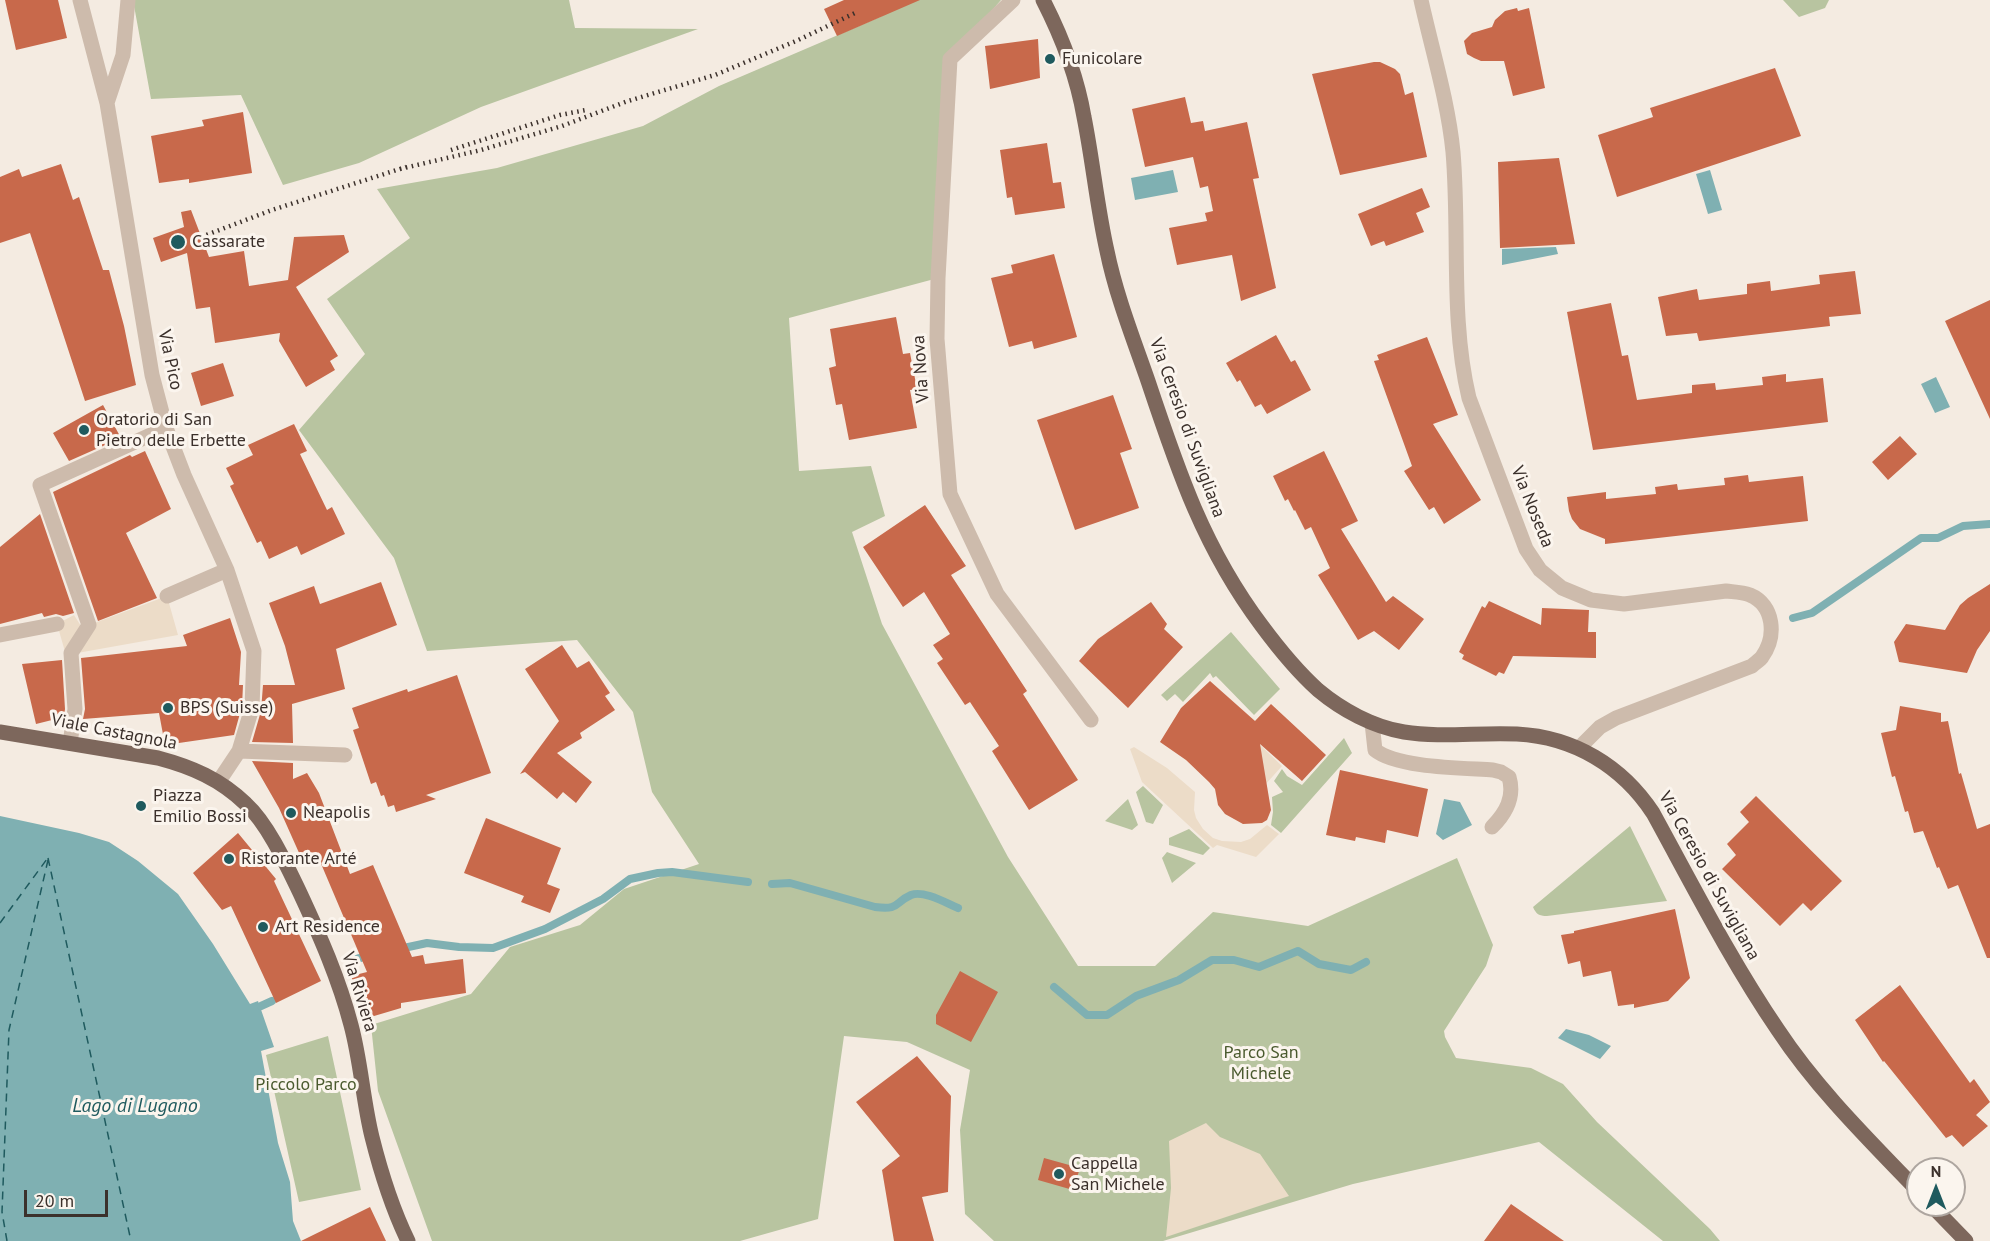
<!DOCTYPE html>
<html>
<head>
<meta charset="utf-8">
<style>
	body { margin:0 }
	#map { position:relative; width:1990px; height:1241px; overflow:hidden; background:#f4ebe1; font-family:"PT Sans",sans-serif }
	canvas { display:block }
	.north { position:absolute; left:1906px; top:1157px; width:60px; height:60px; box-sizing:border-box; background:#fbf5ee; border:2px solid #aea6a0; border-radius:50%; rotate:0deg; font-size:16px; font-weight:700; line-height:24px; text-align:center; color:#3b302b }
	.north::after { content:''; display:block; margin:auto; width:21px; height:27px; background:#1f5a5e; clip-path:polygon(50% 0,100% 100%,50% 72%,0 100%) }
	.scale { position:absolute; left:24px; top:1190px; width:84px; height:27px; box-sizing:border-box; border:3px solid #3b302b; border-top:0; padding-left:8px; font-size:18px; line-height:21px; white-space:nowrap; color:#3b302b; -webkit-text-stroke:4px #fbf5ee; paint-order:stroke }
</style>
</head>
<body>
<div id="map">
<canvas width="1990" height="1241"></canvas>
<div class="north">N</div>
<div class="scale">20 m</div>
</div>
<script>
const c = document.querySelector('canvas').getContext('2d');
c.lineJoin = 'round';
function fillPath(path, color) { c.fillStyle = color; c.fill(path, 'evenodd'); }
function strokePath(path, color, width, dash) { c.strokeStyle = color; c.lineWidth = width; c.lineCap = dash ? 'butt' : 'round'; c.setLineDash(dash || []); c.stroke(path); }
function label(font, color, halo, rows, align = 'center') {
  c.font = font + ' "PT Sans",sans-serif'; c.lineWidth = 6; c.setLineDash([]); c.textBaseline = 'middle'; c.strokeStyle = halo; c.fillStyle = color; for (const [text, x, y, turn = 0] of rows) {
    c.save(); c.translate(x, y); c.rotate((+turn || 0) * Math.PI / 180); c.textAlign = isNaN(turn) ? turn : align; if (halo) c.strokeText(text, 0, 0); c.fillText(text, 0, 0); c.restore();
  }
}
fillPath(new Path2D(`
	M133,0H569L575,28L698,29L481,107L359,163L283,185L241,95L151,99Z
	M909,0H1001L950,59L938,278L789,318L799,471L871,466L885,516L852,532L882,624L1008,857L1078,966H1155L1213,912L1308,926L1457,858L1493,945L1486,966L1444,1031L1445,1037L1456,1058L1531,1068L1563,1084L1597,1122L1710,1229L1720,1241H1663L1539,1142L1353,1184L1163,1241H994L965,1214L960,1130L970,1070L907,1042L844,1036L818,1219L740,1241H432L378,1091L371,1025L471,994L510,947L580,925L624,889L699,864L652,792L633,712L577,640L427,651L394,558L299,430L365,354L327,299L410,238L377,189L497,168L643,126L719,86L880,17Z
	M1783,0H1829L1825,8L1799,17Z
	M1231,632L1280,689L1254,715L1216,676L1213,678L1210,673L1183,702L1175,694L1167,701L1161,695Z
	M1344,738L1352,753L1281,833L1271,825L1273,812L1272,797L1283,792L1274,781L1282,769L1287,776L1302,785Z
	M1143,786L1163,805L1153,824L1146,822L1136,792Z
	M1128,799L1138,825L1132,830L1105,821Z
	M1630,826L1667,901L1547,916C1539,916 1536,914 1533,907Z
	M1189,829L1210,848L1203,855L1169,845V838Z
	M1167,852L1196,863L1172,883L1162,858Z
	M328,1036L361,1190L299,1202L266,1055Z`), '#b8c4a0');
fillPath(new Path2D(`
	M167,596L178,635L66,655L57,624L74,615L81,626L89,625Z
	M1257,742L1282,766L1264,786Z
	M1134,747L1167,768L1195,792L1194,810L1196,818L1203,829L1213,838L1222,841L1241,842L1250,839L1267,825L1279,834L1256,857L1217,845L1213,848L1142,782L1130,749Z
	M1206,1123L1220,1137L1260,1154L1289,1196L1166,1237L1171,1188L1169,1141Z`), '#ecdcc8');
fillPath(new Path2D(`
	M1173,170L1178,192L1135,200L1131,178Z
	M1710,170L1722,210L1708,214L1696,174Z
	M1556,247L1558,254L1502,265V249Z
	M1936,377L1950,407L1935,413L1921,384Z
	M1444,799L1460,802L1472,825L1443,840L1436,834Z
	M0,816L79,833L109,842L138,861L178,894L213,944L250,1004L258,1001L274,1047L261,1051L278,1143L290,1182L293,1221L301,1241H0Z
	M1566,1029L1589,1035L1611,1046L1600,1059L1558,1038Z`), '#7fb0b2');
strokePath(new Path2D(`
	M1793,618L1812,613L1921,538H1938L1963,526L1990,524
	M772,884L790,883L875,907C901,910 893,903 911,895C924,890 946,903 958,908
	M399,949L427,943L459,947L493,948L545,929L603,899L630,879L658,873L672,872L748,882
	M352,960L372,955
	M1054,987L1087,1015H1107L1136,996L1179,980L1212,960H1234L1259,967L1298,951L1319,964L1351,970L1366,962
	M261,1006L272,1001`), '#7fb0b2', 8);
strokePath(new Path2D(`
	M48,858L131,1241
	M0,923L47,859
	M7,1241L2,1212L9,1030L48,860`), '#1f5a5e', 1.5, [8, 6]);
fillPath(new Path2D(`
	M5,0H58L67,38L16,50Z
	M844,0H920L837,36L824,9Z
	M1517,8L1518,11L1529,8L1545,88L1513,96L1504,61H1481L1474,58L1467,54L1464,41L1472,33L1492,27L1495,20L1505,11Z
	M1038,39L1040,78L990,89L985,46Z
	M1374,62H1380L1395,69L1400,74L1405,95L1413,92L1427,157L1340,175L1312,74Z
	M1775,68L1801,136L1617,197L1598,135L1653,117L1650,108Z
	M1185,97L1191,123L1203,121L1205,131L1247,122L1259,178L1253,179L1276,288L1241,301L1232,255L1177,265L1169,228L1207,221L1205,213L1213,211L1208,186L1200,188L1193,157L1145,167L1132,109Z
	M243,112L252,173L189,183V179L159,183L151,136L204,126L202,120Z
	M1047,143L1053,183L1061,182L1065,208L1015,215L1012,197L1007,198L1000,150Z
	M1559,158L1575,244L1500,248L1498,162Z
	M61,164L73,200L79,197L103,270H109L124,326L136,385L85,401L30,233L0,243V177L19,169L22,177Z
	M1422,188L1430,207L1416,213L1424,232L1386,246L1384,241L1371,246L1358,214Z
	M191,210L209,257L244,251L249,286L288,280L294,237L344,235L349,252L296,287L338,356L330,361L335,370L306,387L279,341L280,333L215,343L210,307L196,309L187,253L161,262L153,238L184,227L181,212Z
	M1054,254L1077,337L1034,349L1032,341L1009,347L991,278L1013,273L1011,265Z
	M1855,271L1861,314L1829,317L1830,326L1699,341L1697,333L1666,336L1658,297L1697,289L1699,300L1747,294V284L1770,281L1771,291L1820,284L1819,275Z
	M1990,300V419L1945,321Z
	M1611,303L1622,356L1628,355L1637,400L1692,393V385L1715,383L1716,390L1763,385L1762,377L1786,374V382L1823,378L1828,422L1593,450L1567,312Z
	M896,317L903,354L910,353L917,389L910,390L917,428L849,440L842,404L836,405L829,368L836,366L830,329Z
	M1276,335L1291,362L1295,360L1311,390L1267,414L1261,404L1255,407L1240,380L1237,382L1226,363Z
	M1427,337L1458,415L1433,424L1481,500L1444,524L1434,507L1429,510L1404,471L1412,466L1374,361L1379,360L1377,355Z
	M223,363L234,396L201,406L191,373Z
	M1113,395L1132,449L1120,453L1139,508L1075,530L1037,420Z
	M103,405L121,438L69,461L53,433Z
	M294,424L307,451L300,454L327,510L332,507L345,534L301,555L297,546L269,559L261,541L257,543L230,486L234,484L226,468L253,455L248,445Z
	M1900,436L1917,454L1888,480L1872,462Z
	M145,451L171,509L126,533L157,598L98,621L53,492L130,455L132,457Z
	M1324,451L1358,521L1341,529L1386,602L1393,596L1424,619L1399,650L1374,631L1358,640L1318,575L1330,568L1311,527L1305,530L1295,510L1294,511L1288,499L1285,501L1273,476Z
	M1748,475L1749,482L1803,476L1808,521L1605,544V539L1580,529L1572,519L1569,511L1567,497L1606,492V499L1656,494L1655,487L1677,484L1678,490L1725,485L1724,478Z
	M925,505L966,566L951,575L1027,691L1023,694L1078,780L1029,810L992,751L999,746L970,702L965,705L937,663L943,659L933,645L950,634L924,592L903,607L863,547Z
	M40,514L74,613L63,616L56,614L44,617L42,613L0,624V547Z
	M381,582L397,625L336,649L345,689L292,704L293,743L252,742L261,711L263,685H295L285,646L269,603L314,586L320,604Z
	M1990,584V631L1977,650L1967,673L1899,662L1894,642L1906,624L1945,630L1960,605L1968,598Z
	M1489,601L1541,625L1542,608L1589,610L1588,632H1596V658L1513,656L1504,674L1499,672L1496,676L1462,659L1464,655L1459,652L1482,606L1485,608Z
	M1151,602L1167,624L1164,629L1183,647L1128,708L1079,661L1098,639Z
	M230,618L241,652L239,685H243L242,706L234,735L165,745L159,713L83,719L85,709L81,658L187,646L183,635Z
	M562,645L577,668L589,661L610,693L605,696L615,710L580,733L582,738L557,753L592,782L576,803L563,792L557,799L525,772L520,774L559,721L525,669Z
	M62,660L65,709L64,717L36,724L22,664Z
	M457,675L491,773L426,795L436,799L396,812L394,805L388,807L384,795L381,796L376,782L371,784L353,730L359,728L352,708L407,689L408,692Z
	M1210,681L1255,721L1271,704L1326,755L1302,781L1260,744L1271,810L1267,820L1262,823L1243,824L1225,814L1218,805L1215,789L1209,782L1186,760L1160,742L1181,708Z
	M1900,706L1941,713V722L1948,721L1959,774L1961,773L1977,829L1990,824V958H1987L1958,885L1948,889L1939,867L1937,868L1923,831L1914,833L1908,811L1905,812L1895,776L1892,777L1881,733L1896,730Z
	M252,761L293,763V779L307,773L319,793L350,874L373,865L412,957L423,955L425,964L463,959L466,993L401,1003V1008L364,1019L359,995L351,976L367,972L319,859L304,864L279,808Z
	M1340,770L1428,789L1418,837L1387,830L1385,843L1356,837L1355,841L1326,835Z
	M1756,796L1842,881L1811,911L1803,903L1780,926L1722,869L1736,855L1727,844L1749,822L1740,812Z
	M486,818L561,848L547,884L560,889L550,913L521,902L524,896L464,873Z
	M238,833L276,879L274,881L321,981L276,1003L231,906L222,910L193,873Z
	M1675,909L1690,978L1668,1001L1634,1008V1004L1618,1006L1611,971L1583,977L1580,961L1568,964L1561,935L1574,933V931Z
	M960,971L998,992L971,1042L936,1024V1015Z
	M1900,985L1970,1083L1974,1079L1990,1102L1976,1115L1988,1126L1963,1147L1952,1135L1946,1138L1884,1061L1883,1062L1855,1020Z
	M917,1056L951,1096L948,1192L922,1197L934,1241H894L882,1170L900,1156L856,1102Z
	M1044,1158L1080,1168L1073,1190L1038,1180Z
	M1511,1204L1564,1241H1484Z
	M370,1207L386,1241H301Z`), '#c8694b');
strokePath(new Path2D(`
	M80,0L107,103L152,375L166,428L184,475L227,570L254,651L252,708L239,751L219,781
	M1013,0L950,59L938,278L937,339L950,494L997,594L1091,720
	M1421,0C1432,50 1448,101 1453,152C1460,234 1450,319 1469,398L1526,549L1540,570L1562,588L1591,600L1624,604L1726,591C1734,592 1742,592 1750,595C1774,605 1777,636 1762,657C1760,660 1755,663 1752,666L1616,718L1600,727L1579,748
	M107,103L123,55L128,0
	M167,596L227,570
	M0,635L57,624
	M1372,723L1375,750C1397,768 1464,768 1493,770L1501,772L1509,777C1515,797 1506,813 1492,827
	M70,743L75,709L71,653L89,625L40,485L166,428
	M239,751L345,755`), '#cdbbac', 15);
strokePath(new Path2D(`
	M1043,0C1062,37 1077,76 1084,117C1093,162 1097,207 1107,251C1116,295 1133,338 1148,381C1178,471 1204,549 1262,626C1279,649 1297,671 1318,690C1342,710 1373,727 1404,732C1441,738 1479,732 1517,734C1574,737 1622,766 1653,813C1693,886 1731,961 1778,1030C1817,1089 1869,1140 1918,1191
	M0,732L158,758C192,767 220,779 246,804C268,824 287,866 300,893C320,936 339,979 351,1025C361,1062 363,1101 372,1137C381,1173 392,1208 408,1241
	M1931,1205L1966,1241`), '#7d675c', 15);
strokePath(new Path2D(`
	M451,150L560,115L586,110
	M400,169L481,150L562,126L628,101L715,75L796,41L855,13
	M201,237L272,210L406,167`), '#3b302b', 4.5, [1.5, 4.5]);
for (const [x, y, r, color] of [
	[1050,59,6,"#1f5a5e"],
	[178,242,8,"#1f5a5e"],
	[84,430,6,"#1f5a5e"],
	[168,708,6,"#1f5a5e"],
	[141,806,6,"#1f5a5e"],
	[291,813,6,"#1f5a5e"],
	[229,859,6,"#1f5a5e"],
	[263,927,6,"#1f5a5e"],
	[1059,1174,6,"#1f5a5e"]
]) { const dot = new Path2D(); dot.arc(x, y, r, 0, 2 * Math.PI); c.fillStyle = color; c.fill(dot); strokePath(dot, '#fbf5ee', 2); }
label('18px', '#3b302b', '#fbf5ee', [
	["Funicolare",1062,59],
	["Cassarate",192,242],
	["Oratorio di San",96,420],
	["Pietro delle Erbette",96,441],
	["BPS (Suisse)",180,708],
	["Piazza",153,796],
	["Emilio Bossi",153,817],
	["Neapolis",303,813],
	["Ristorante Arté",241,859],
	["Art Residence",275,927],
	["Cappella",1071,1164],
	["San Michele",1071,1185]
], 'left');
label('18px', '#3b302b', '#fbf5ee', [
	["Via Pico",170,360,78],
	["Via Nova",921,369,-94],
	["Via Ceresio di Suvigliana",1187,428,70],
	["Via Noseda",1532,507,68],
	["Viale Castagnola",114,732,11],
	["Via Ceresio di Suvigliana",1709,876,61],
	["Via Riviera",359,992,73]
]);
label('18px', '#4a5a2e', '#fbf5ee', [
	["Parco San",1261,1053],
	["Michele",1261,1074],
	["Piccolo Parco",306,1085]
]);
label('italic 20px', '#1f5a5e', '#fbf5ee', [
	["Lago di Lugano",135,1106]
]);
</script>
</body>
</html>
